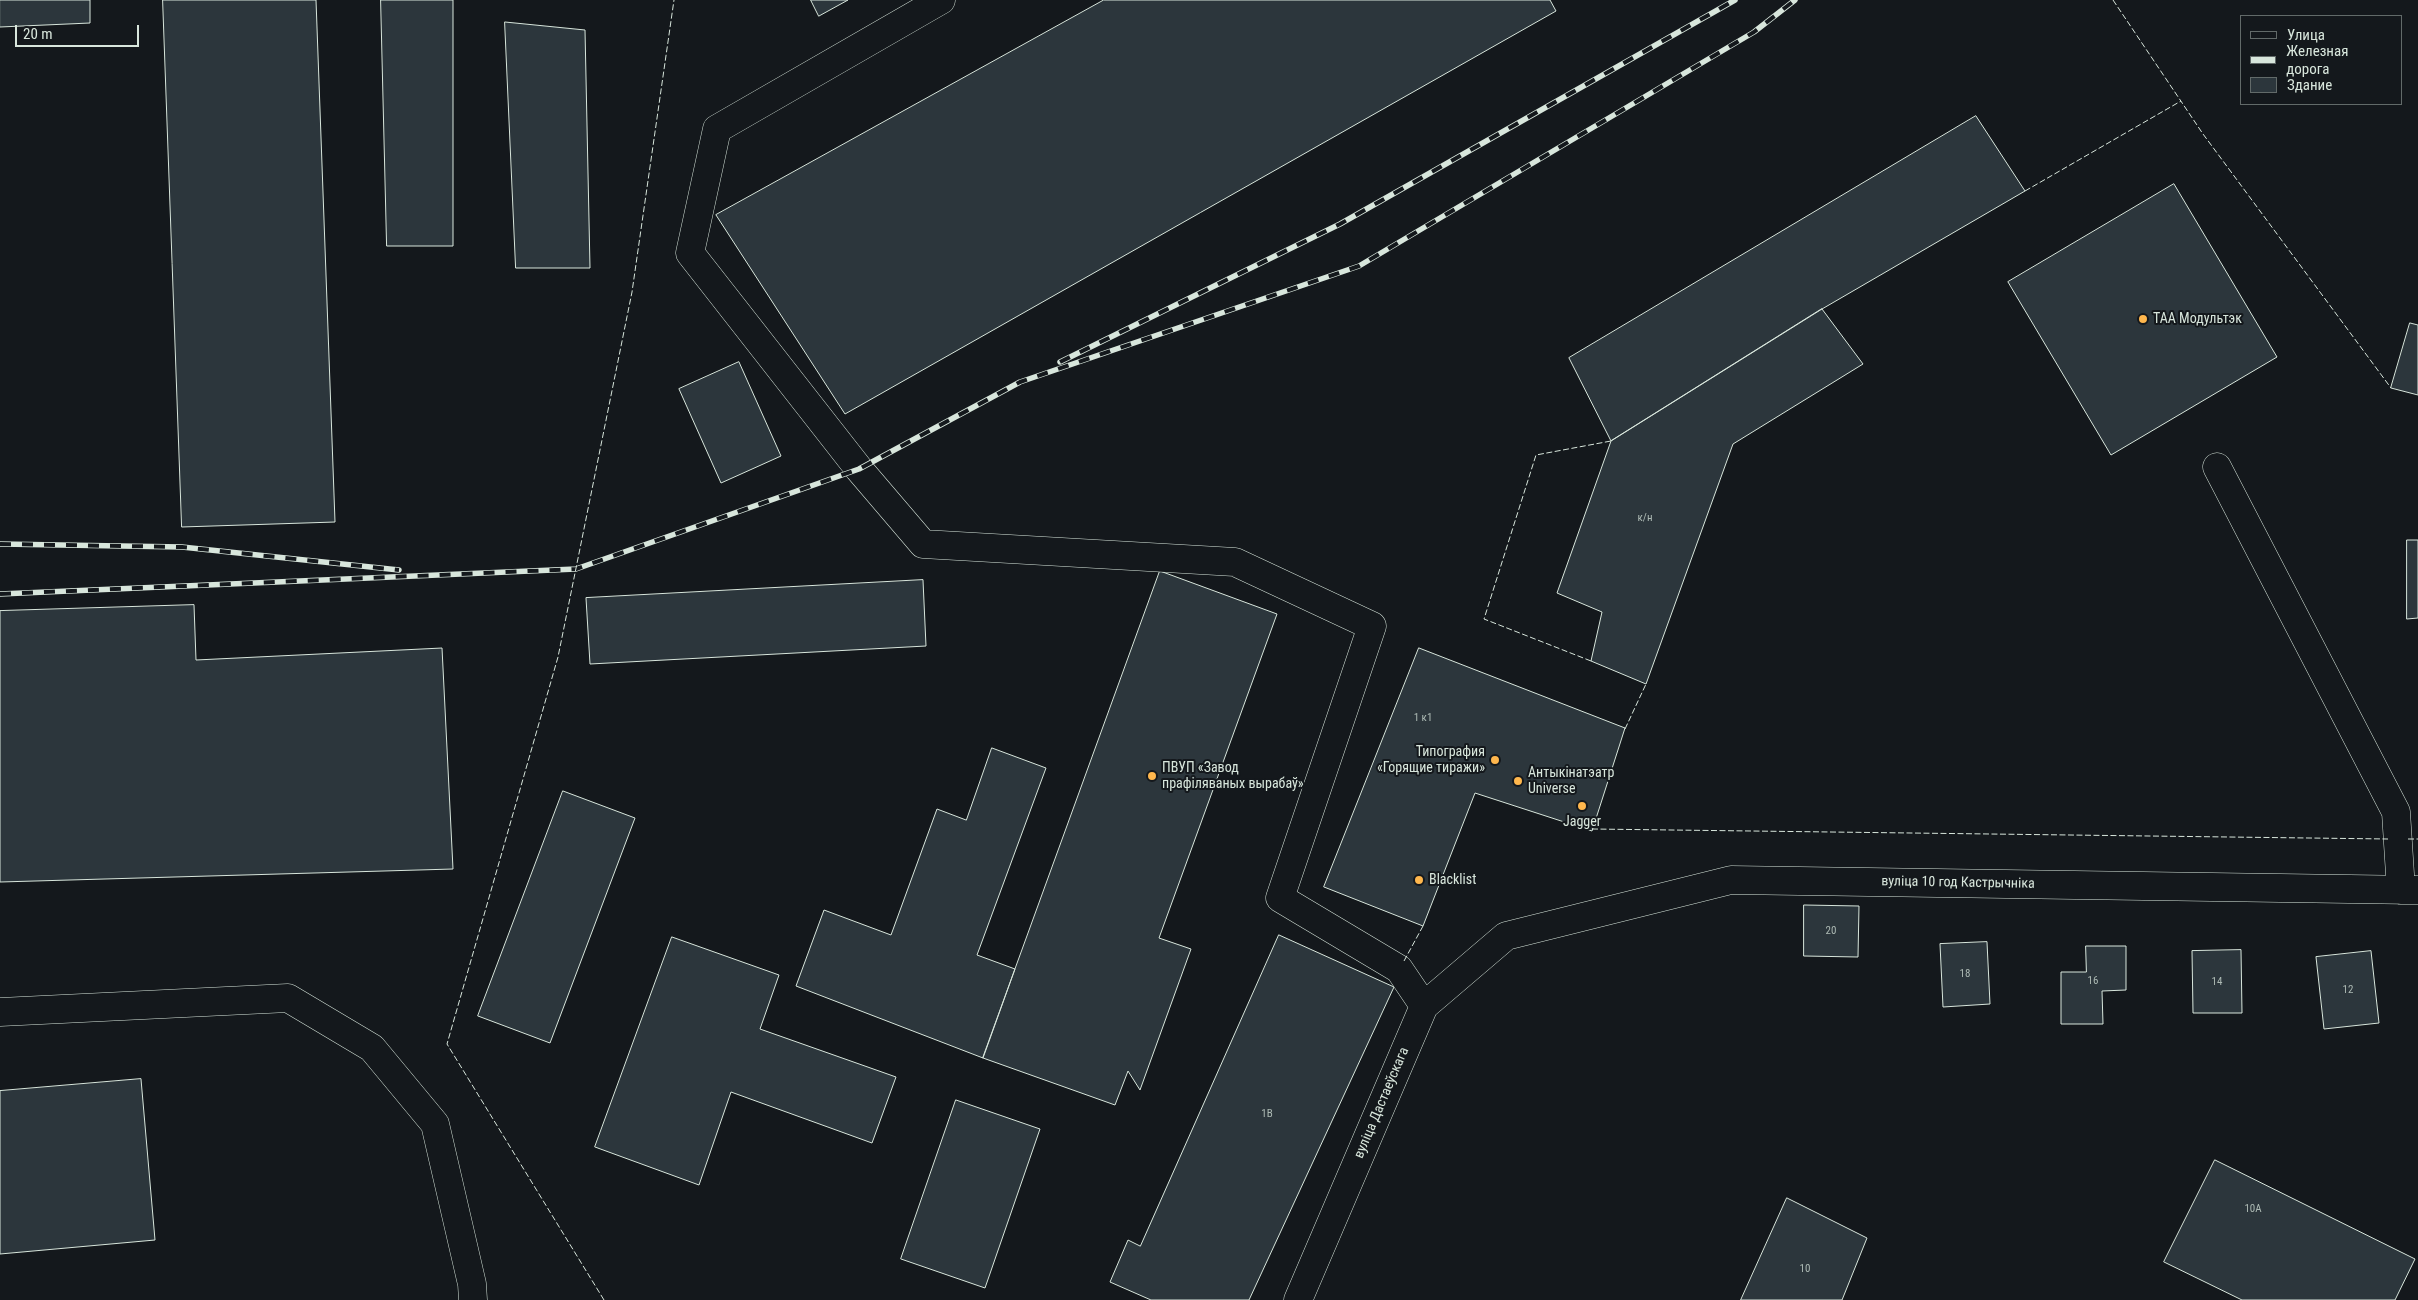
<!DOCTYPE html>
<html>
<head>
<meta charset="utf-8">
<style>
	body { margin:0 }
	#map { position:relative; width:2418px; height:1300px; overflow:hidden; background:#14181c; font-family:"Roboto Condensed",sans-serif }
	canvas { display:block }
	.legend { position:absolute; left:2240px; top:15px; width:162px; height:90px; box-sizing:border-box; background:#14181c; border:1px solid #626a69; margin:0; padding:6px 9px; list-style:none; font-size:15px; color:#d8e6dc }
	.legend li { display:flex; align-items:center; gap:10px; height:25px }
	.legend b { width:25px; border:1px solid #626a69 }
	.scale { position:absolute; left:15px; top:25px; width:124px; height:22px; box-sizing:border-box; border:2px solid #d8e6dc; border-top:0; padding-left:6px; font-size:15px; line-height:18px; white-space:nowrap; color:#d8e6dc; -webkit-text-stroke:4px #14181c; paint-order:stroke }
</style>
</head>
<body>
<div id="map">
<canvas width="2418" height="1300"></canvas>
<ul class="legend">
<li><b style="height:6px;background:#14181c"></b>Улица</li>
<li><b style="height:6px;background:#d8e6dc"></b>Железная дорога</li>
<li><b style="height:14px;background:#2c363c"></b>Здание</li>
</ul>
<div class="scale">20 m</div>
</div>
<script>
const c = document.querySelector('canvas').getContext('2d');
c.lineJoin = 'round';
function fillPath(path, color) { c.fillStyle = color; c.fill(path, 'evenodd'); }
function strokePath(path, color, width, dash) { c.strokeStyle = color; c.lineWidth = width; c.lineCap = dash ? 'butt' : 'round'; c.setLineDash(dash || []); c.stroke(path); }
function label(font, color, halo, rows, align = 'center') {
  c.font = font + ' "Roboto Condensed",sans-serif'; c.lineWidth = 4; c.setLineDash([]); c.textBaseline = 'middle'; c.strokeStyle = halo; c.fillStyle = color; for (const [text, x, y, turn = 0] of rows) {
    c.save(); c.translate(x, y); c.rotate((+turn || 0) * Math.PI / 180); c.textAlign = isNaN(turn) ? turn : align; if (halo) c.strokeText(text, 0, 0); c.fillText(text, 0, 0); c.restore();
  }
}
const building = new Path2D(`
	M0,0H90V23L0,27Z
	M163,0H316L335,522L182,527Z
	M381,0H453V246H387Z
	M811,0H848L819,16Z
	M1104,0H1550L1556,11L845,414L716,215Z
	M505,22L585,30L590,268H516Z
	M1976,116L2025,191L1822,309L1611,441L1569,358Z
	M2174,184L2277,357L2111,455L2008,282Z
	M1822,309L1863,364L1733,444L1646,684L1591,661L1602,612L1557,593L1611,441Z
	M2410,323L2418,325V395L2391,388Z
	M739,362L781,456L721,483L679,389Z
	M2407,540H2418V618L2407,619Z
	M1160,571L1277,614L1159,938L1191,949L1140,1090L1128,1071L1115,1105L983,1058Z
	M923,580L926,646L590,664L586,598Z
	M194,605L196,660L442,648L453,869L0,882V611Z
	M1419,648L1625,728L1592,831L1475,793L1423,926L1324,887Z
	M992,748L1046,768L977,955L1015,969L983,1058L796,986L824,910L891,935L937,809L966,820Z
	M563,791L635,818L550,1043L478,1016Z
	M1804,905L1859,906L1858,957L1804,956Z
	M1279,935L1394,987L1249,1300H1151L1110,1282L1128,1240L1140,1246Z
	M672,937L779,975L760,1029L896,1077L872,1143L731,1092L699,1185L595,1147Z
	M1987,942L1990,1004L1943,1007L1940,944Z
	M2086,946H2126V990L2102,991L2103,1024H2061V972H2086Z
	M2241,950L2242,1013H2193L2192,951Z
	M2371,951L2379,1023L2324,1029L2316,957Z
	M141,1079L155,1240L0,1254V1091Z
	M956,1100L1040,1129L985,1288L901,1259Z
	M2215,1160L2415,1259L2395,1300H2242L2164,1262Z
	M1787,1198L1867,1238L1842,1300H1741Z`);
fillPath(building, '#2c363c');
strokePath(building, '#d8e6dc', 1);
const minor = new Path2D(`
	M941,0L717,129L690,253L859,469L923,544L1235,562L1372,626L1280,898L1399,969L1424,1006
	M2217,467L2396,812L2401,890
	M0,1012L288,998L372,1048L435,1124L472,1284L473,1300
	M1298,1300L1424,1006L1506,936L1731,880L2418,890`);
strokePath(minor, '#d8e6dc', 29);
strokePath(minor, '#14181c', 28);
const rail = new Path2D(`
	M1060,362L1340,224L1735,0
	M0,544L182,547L399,570
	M0,594L576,569L859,469L1020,382L1359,266L1754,32L1795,0`);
strokePath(rail, '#d8e6dc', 5.5);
strokePath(rail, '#14181c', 4, [11]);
strokePath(new Path2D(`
	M2113,0L2203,134L2391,388
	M2025,191L2181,101
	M1591,661L1484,619L1536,455L1611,441
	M1625,729L1646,684
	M1592,829L2388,839
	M2408,839H2418
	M1404,961L1423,926
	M604,1300L447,1044L558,657L632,292L674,0`), '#d8e6dc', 1, [6, 2.5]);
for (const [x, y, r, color] of [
	[2143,319,5,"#ffb74d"],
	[1495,760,5,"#ffb74d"],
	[1152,776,5,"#ffb74d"],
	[1518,781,5,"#ffb74d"],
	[1582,806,5,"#ffb74d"],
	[1419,880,5,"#ffb74d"]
]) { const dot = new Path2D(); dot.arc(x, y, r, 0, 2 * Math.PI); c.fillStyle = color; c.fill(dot); strokePath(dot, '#14181c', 2); }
label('11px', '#adbab4', null, [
	["к/н",1645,518],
	["1 к1",1423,718],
	["20",1831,931],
	["18",1965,974],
	["16",2093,981],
	["14",2217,982],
	["12",2348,990],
	["1В",1267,1114],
	["10А",2253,1209],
	["10",1805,1269]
]);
label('14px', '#d8e6dc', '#14181c', [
	["ТАА Модультэк",2153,319],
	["Типография",1485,752,"right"],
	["«Горящие тиражи»",1485,768,"right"],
	["ПВУП «Завод",1162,768],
	["прафіляваных вырабаў»",1162,784],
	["Антыкінатэатр",1528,773],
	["Universe",1528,789],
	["Jagger",1582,822,"center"],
	["Blacklist",1429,880]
], 'left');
label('14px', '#d8e6dc', '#14181c', [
	["вуліца 10 год Кастрычніка",1958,883,1],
	["вуліца Дастаеўскага",1382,1103,-67]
]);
</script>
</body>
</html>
